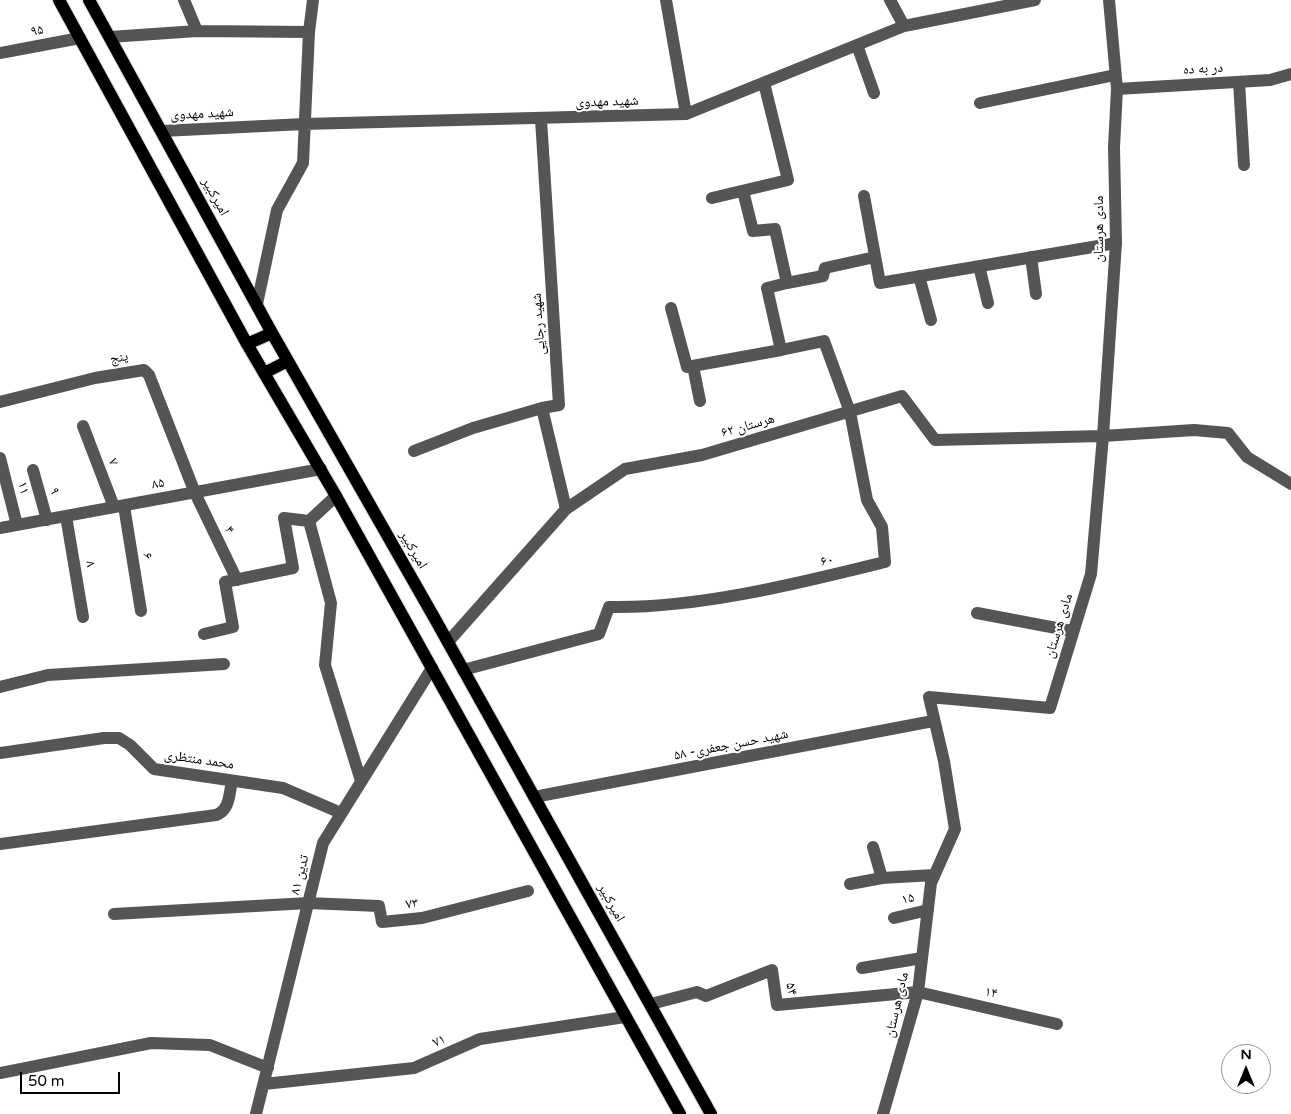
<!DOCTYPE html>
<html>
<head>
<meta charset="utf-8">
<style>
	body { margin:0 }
	#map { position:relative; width:1291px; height:1114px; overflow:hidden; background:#fff; font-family:"Varela Round",sans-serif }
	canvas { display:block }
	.north { position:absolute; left:1221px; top:1044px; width:50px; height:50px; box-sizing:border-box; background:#fff; border:1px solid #999; border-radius:50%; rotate:0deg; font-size:14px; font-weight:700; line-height:20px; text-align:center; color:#000 }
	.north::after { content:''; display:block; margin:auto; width:18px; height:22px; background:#000; clip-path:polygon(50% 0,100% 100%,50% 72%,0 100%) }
	.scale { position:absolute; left:20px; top:1072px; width:100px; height:22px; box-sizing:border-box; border:2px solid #000; border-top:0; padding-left:6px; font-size:15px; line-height:18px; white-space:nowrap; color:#000; -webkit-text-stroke:4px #fff; paint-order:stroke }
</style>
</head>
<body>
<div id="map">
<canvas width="1291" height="1114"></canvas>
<div class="north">N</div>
<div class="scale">50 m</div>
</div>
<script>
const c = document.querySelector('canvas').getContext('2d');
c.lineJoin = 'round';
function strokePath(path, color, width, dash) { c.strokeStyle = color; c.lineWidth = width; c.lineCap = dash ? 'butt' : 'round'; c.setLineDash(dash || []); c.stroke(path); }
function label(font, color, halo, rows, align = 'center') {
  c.font = font + ' "Varela Round","Noto Naskh Arabic",sans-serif'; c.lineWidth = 4; c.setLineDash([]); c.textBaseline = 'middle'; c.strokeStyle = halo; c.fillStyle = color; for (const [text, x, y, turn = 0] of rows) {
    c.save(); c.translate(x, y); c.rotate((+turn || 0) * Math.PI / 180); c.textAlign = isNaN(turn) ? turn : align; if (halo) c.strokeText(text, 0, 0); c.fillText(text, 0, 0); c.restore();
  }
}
const major = new Path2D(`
	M59,0L247,344L336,496L680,1114
	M89,0L272,333L435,619L711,1114
	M247,344L272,333
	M264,373L288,361`);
strokePath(major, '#dbdbdb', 14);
strokePath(new Path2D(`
	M184,0L197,31
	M666,0L686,114
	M890,0L904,26
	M110,37L197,31L309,32
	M857,45L874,93
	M0,53L80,38
	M1239,82L1244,165
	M1117,89L1270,80L1291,74
	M980,103L1115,75
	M541,119L559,405L542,408L566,509
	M162,131L304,124L686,114L904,26L1035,0
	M743,191L753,231L775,229L787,283L823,276L825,268L875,257
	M864,196L880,283L1116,243
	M712,198L788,180L764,83
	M1031,257L1036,294
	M979,266L988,303
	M919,276L931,320
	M257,304L277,210L303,163L309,32L313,0
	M671,308L687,367L781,350
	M693,366L700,401
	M0,402L95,378L144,370L149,375L195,493L237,580
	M83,426L114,507
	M414,451L473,428L542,408
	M0,458L17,525
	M33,470L47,520
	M336,496L309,521L331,603L325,665L361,781
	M124,506L141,611
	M66,516L83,617
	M0,528L321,469
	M977,613L1072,631
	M204,634L233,627L225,582L293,568L284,518L309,521
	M448,642L566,509L625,469L702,455L902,396L935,440L1103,436L1194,430L1228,433L1247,457L1291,484
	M463,670L599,634L609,607C697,609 800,583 885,562L882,527L867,500L850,412L824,341L781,350L767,288L787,283
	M0,687L48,675L224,664
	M0,753L104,738H119L130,745L154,769L283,788L341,813
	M534,797L933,721
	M0,844L216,815C230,810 229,794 232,781
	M873,847L882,878
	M850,884L882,878L934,875
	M114,914L308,903L379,906L382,922L422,918L528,891
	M894,918L928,910
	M862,968L922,958
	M651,1004L697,992L706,996L772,970L777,1005L918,992L1057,1024
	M0,1073L151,1043L210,1045L268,1068
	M264,1084L414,1068L480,1039L625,1017
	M256,1114L323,843L432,668
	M883,1114L918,992L931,883L955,829L944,761L929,697L1050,708L1091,574L1103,436L1116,243L1114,147L1117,89L1109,0`), '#555', 12);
strokePath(major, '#000', 12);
label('14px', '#000', '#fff', [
	["۹۵",37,31,-10],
	["در به ده",1203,69,-3],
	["شهید مهدوی",607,102,-2],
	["شهید مهدوی",202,114,-3],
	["امیرکبیر",215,197,61],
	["مادی هرستان",1099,229,-90],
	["شهید رجایی",539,324,-94],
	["پنج",119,358,-11],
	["هرستان ۶۲",748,426,-16],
	["۷",113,462,70],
	["۸۵",158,484,-10],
	["۱۱",23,488,76],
	["۹",54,491,75],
	["۴",229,530,64],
	["امیرکبیر",413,550,60],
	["۶",147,556,81],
	["۶۰",827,561,-14],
	["۸",90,564,81],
	["مادی هرستان",1059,626,-73],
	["شهید حسن جعفری- ۵۸",731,745,-11],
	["محمد منتظری",199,760,8],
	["تدین ۸۱",300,875,-76],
	["۱۵",908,899,-12],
	["امیرکبیر",611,903,61],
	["۷۳",412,904,-7],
	["۵۴",791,989,76],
	["۱۴",991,993,13],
	["مادی هرستان",897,1005,-77],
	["۷۱",439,1041,-23]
]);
</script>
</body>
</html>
